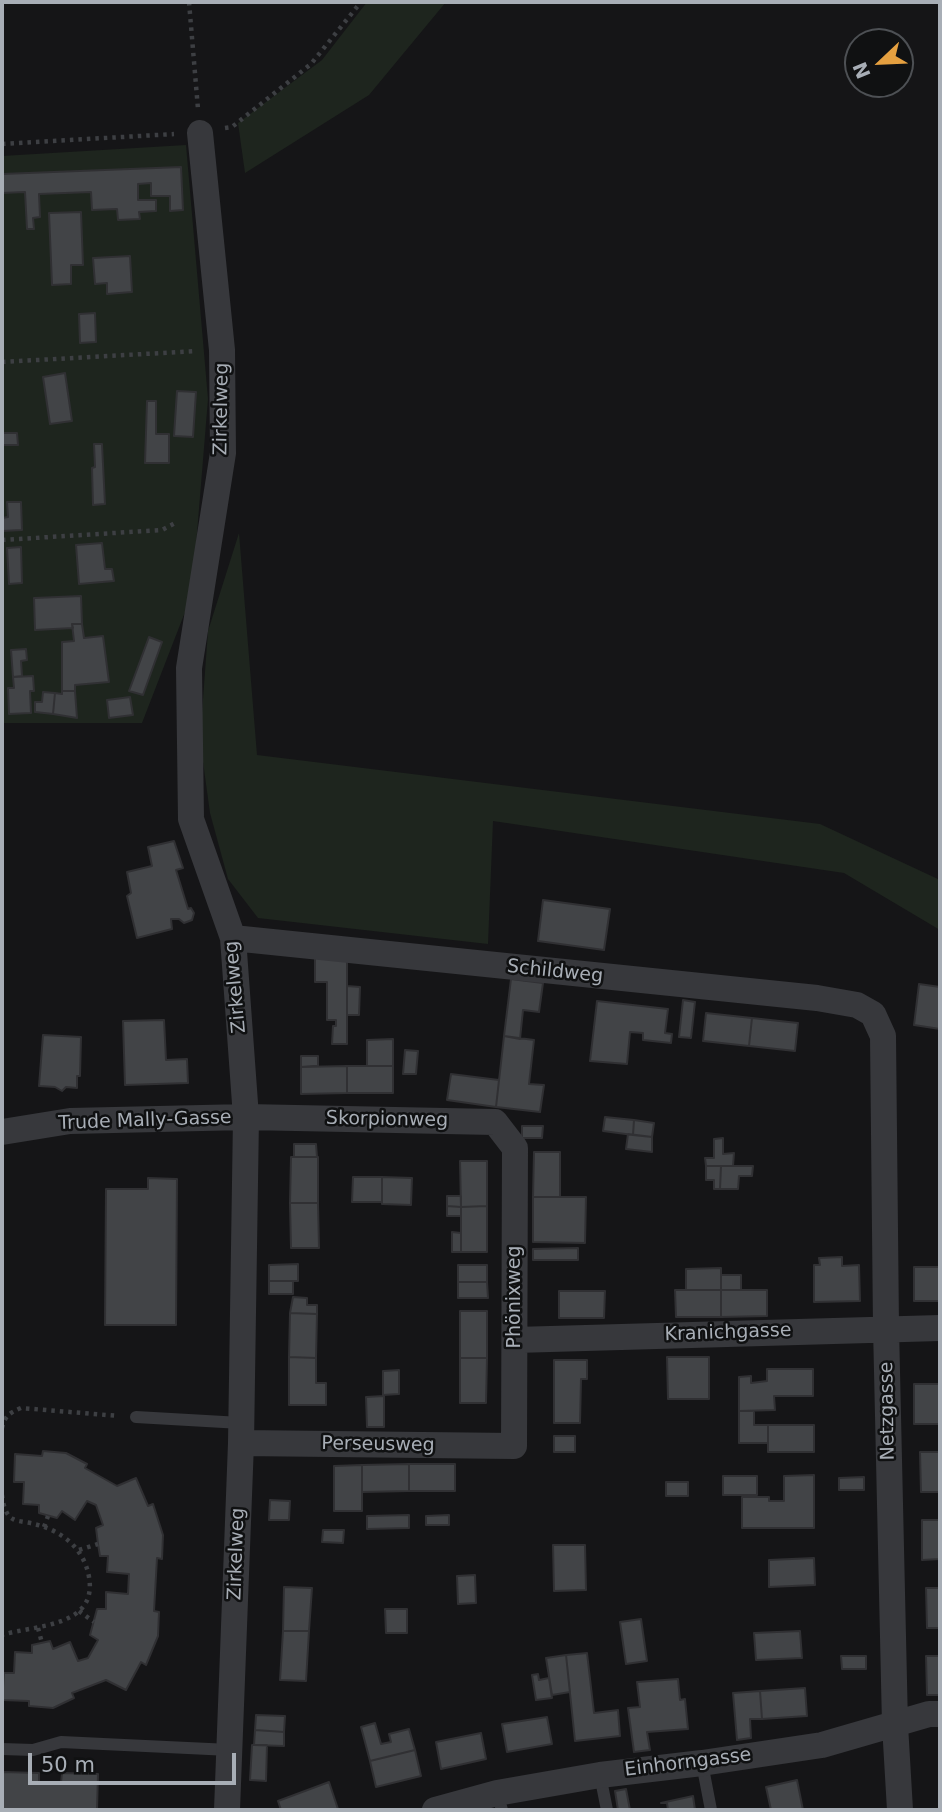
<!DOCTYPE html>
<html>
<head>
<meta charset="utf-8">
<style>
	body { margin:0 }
	#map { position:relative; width:942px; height:1812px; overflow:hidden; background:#151517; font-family:"DejaVu Sans",sans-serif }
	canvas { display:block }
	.frame { position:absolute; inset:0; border:4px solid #a8aeb6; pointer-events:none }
	.north { position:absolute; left:844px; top:28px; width:70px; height:70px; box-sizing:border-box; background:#101112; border:2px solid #4d5054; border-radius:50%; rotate:247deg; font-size:19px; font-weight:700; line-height:28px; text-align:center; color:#a8aeb6 }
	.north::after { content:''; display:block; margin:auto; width:24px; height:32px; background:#e5a040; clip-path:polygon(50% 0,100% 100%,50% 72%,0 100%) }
	.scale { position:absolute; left:28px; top:1753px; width:208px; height:32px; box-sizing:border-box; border:4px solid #a8aeb6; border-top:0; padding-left:9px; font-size:21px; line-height:24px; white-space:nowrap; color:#a8aeb6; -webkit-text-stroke:5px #101112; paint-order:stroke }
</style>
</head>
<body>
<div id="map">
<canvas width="942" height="1812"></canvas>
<div class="frame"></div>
<div class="north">N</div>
<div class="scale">50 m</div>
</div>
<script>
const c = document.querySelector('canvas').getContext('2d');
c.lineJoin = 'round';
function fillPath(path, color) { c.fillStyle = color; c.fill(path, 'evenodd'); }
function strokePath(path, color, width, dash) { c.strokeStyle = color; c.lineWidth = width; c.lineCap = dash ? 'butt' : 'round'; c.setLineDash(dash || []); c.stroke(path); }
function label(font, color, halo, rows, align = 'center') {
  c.font = font + ' "DejaVu Sans",sans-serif'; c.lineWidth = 5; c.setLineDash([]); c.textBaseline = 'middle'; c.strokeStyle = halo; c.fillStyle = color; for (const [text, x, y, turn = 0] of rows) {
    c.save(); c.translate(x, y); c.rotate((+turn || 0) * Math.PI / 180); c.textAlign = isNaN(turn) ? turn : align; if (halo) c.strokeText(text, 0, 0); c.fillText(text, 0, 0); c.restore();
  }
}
fillPath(new Path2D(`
	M367,2H446L369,95L245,173L238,123L322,60Z
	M186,145L208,399L192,594L142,723H2V156Z
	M239,533L257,755L820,824L940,880V930L844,873L493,821L488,944L258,918L228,879L210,813L200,740L208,631Z`), '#1e251e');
const building = new Path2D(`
	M181,167L183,210L170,211V196H151V183L138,184V200H156V211L139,212L140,219L118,220L117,209L92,210L91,192L39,194L40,217L33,218L34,229H27L25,192L2,193V174Z
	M81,212L83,265H71V284L52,285L49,213Z
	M130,256L132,292L107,294V283L95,284L93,258Z
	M95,313L96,342L80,343L79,314Z
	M65,373L72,421L50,424L43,377Z
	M177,391L196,392L193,437L174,436Z
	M147,401H156V434H169V463H145Z
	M3,433H17L18,445H3Z
	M94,444H102L105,504L93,505L92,468L95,467Z
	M7,502H21L22,530L2,531V518L8,517Z
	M102,543L105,569H112L114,581L79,584L76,545Z
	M21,547L22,583L9,584L7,548Z
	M81,596L82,624H72L73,628L35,630L34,598Z
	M72,624H82L84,638L103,636L109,682L75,685V691H62V642L74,641Z
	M149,637L162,642L143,695L129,691Z
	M26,649L27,660L21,661L22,676L13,677L11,650Z
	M33,676L34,691H30L31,713L9,714L8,688H14L13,677Z
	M62,691H75L77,718L53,714L55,693L62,694Z
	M43,692L55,693L53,714L35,712V702H42Z
	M130,697L133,715L109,718L107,700Z
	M174,841L183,868L176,870L188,909L191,908L194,913L192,920L184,923L179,919H171L172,929L137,938L127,896L131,893L127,872L152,866L148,847Z
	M543,900L610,909L604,950L538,941Z
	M315,957L347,961V1044H332L333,1026H336V1020H327V982H315Z
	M511,979L543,983L539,1012L523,1010L520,1039L504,1036Z
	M919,984L940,987V1029L914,1025Z
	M347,986L360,987L359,1015H347Z
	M683,1000L695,1002L691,1038L679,1037Z
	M597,1001L668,1009L665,1033L672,1034L671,1043L643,1040V1033L630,1032L627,1064L590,1061Z
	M706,1013L752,1018L749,1046L703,1041Z
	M752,1018L798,1023L795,1051L749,1046Z
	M164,1020L166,1060L187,1059L188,1083L125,1085L123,1021Z
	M43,1035L81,1037L80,1076H77V1088L66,1087L62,1091L55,1087L39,1086Z
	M504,1036L534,1040L529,1084L544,1085L540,1112L496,1107Z
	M393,1039V1066H367V1040Z
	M405,1050L418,1051L416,1074H403Z
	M301,1056H318V1066L301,1067Z
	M347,1066V1093L301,1094V1067Z
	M347,1066H393V1093H347Z
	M451,1074L499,1080L496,1107L447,1100Z
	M605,1117L634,1120L633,1135L603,1131Z
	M634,1120L654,1123L652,1137L633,1135Z
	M522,1126H543L542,1138H522Z
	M628,1134L652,1137V1152L626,1149Z
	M723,1138V1154L734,1153L733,1166H706L705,1158H714V1139Z
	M294,1144H316L317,1157H294Z
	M534,1152H560V1197H533Z
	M291,1157H318V1203H290Z
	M460,1161H487V1206L461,1207Z
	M706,1166H721L720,1189H714V1180H706Z
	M721,1166H753L752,1176H739L738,1189H720Z
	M353,1177H382V1202H352Z
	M382,1177L412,1178L411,1205L382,1204Z
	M148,1178L177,1179L176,1325H105L106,1189H148Z
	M447,1196H461V1207L447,1206Z
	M533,1197H586L585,1243L533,1242Z
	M290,1203H318L319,1248H291Z
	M447,1206L461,1207V1216H447Z
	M487,1206V1252H461V1207Z
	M452,1232L461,1233V1252H452Z
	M578,1248V1260H533V1249Z
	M842,1257V1266L859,1265L860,1301L814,1302V1265H820L819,1258Z
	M298,1264V1281H269V1265Z
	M458,1265H487V1282H458Z
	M914,1267H940V1301H914Z
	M721,1268V1290H686V1269Z
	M721,1275H741V1290H721Z
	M269,1281H293V1294H269Z
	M458,1282H487L488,1298H458Z
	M675,1290H721V1317H676Z
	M721,1290H767V1316L721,1317Z
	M559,1291H605L604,1318H559Z
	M293,1297L307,1298V1305H317V1314L290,1313Z
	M460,1311H487V1358H460Z
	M290,1313L317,1314L316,1358L289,1357Z
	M289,1357L316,1358V1383H326V1405H289Z
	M667,1357H709V1399H668Z
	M460,1358H487L486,1403H460Z
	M554,1360H587V1379H581L580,1423H554Z
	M767,1369H813V1396H774L775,1410L739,1411V1377L751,1376V1383L767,1381Z
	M399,1370V1394L383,1395V1371Z
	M914,1384H940V1424H914Z
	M384,1396V1427H367L366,1397Z
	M739,1411H754V1425H768V1443H739Z
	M768,1425H814V1452H768Z
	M554,1436H575V1452H554Z
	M43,1451L66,1453L87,1464L85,1468L117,1486L136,1478L148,1506L153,1504L163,1535L162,1559L157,1558L154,1611L159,1612L158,1636L146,1665L141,1662L126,1690L106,1680L72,1693L74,1698L53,1708L29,1706V1701L2,1700L4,1673H14L15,1652L32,1653V1645L50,1641L53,1649L70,1642L78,1661L88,1658L98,1640L90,1635L97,1609H106V1592L128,1594L129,1574L107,1572L108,1556H100L98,1544L96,1528L103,1525L96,1505L87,1501L75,1520L62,1511L57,1518L39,1513V1505L23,1504L24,1482H14L15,1454L42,1456Z
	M920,1452H940V1492H921Z
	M409,1464V1491L362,1492V1465Z
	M409,1464H455V1491H409Z
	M362,1465V1511H334V1466Z
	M814,1475V1528H742V1497H769V1501H784V1476Z
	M723,1476H757V1495H723Z
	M864,1477V1490H839V1478Z
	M666,1482H688V1496H666Z
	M270,1500L290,1501L289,1520H269Z
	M409,1515V1528L367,1529V1516Z
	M449,1515V1525H426V1516Z
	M922,1520H940V1559L922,1560Z
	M323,1530H344L343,1543L322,1542Z
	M553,1545H585L586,1590L554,1591Z
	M814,1558L815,1585L769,1587V1560Z
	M475,1575L476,1603L458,1604L457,1576Z
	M284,1587L312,1588L309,1631H283Z
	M926,1588H940V1628H927Z
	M385,1609H407V1633H386Z
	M641,1619L647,1661L626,1664L620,1622Z
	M283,1631H309L306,1681L280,1680Z
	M800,1631L802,1658L756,1660L754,1633Z
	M587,1653L594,1713L618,1710L620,1736L575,1741L566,1655Z
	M566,1655L570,1692L552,1695L546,1658Z
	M841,1656H866V1669H842Z
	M926,1656H940V1695H927Z
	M538,1674L539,1680L549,1678L552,1698L536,1700L532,1675Z
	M678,1679L680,1700L685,1699L688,1729L647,1732L650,1750L634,1752L628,1708L640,1707L637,1682Z
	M805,1688L807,1716L762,1719L760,1691Z
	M760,1691L762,1719H750L751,1738L737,1740L733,1693Z
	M256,1715L285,1716L284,1732L255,1730Z
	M547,1717L552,1744L507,1752L502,1724Z
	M375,1723L381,1744L391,1742L389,1734L409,1729L415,1750L370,1761L361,1727Z
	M255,1730L284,1732V1746L254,1745Z
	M481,1733L486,1759L441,1769L436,1742Z
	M252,1745H267L266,1781L250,1780Z
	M415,1750L421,1776L376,1787L370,1761Z
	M3,1772L39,1773V1782L61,1783L62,1773L98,1774L97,1810H2Z
	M797,1780L803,1810H771L766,1787Z
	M329,1782L338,1809L281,1810L278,1801Z
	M626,1789L630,1810H618L615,1791Z
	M693,1796L695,1810H668L667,1803H661Z`);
fillPath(building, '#424447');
strokePath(building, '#303033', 2);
strokePath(new Path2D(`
	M189,2L198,109
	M225,128L232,127L311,64L361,2
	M2,144L174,134
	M2,362L197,351
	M2,540L162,530L175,523
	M2,1428C5,1416 9,1413 21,1408L119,1416
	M2,1495C3,1503 5,1515 13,1519C18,1522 28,1522 34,1524C61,1530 84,1548 89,1577C98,1628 33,1625 2,1635
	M44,1527L48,1516
	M79,1550L98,1544
	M79,1611L94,1622
	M38,1628L42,1643`), '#3d3f43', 4.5, [3.5, 5]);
strokePath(new Path2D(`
	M136,1417L241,1423
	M2,1749L33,1750L61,1742L230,1750
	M702,1763L711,1810
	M600,1775L607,1810
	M497,1793L502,1810`), '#37383c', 12);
strokePath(new Path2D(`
	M200,133L222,350L223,453L189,668L191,819L233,938L246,1117L241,1443L227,1810
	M233,938L817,998L857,1005L873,1014L883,1036L886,1327L895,1725L900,1810
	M2,1132L70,1121L246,1117L495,1122L515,1148L514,1446L241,1443
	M515,1340L940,1328
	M435,1810L497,1793L600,1775L702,1763L822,1745L929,1714H940`), '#37383c', 26);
label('19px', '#a8aeb6', '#101112', [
	["Zirkelweg",222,409,-89],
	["Schildweg",555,972,6],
	["Zirkelweg",236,987,-95],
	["Skorpionweg",387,1120,1],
	["Trude Mally-Gasse",145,1121,-2],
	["Phönixweg",515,1297,-90],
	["Kranichgasse",728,1333,-2],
	["Netzgasse",888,1411,-91],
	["Perseusweg",378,1445,1],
	["Zirkelweg",237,1554,-88],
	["Einhorngasse",688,1763,-7]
]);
</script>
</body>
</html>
